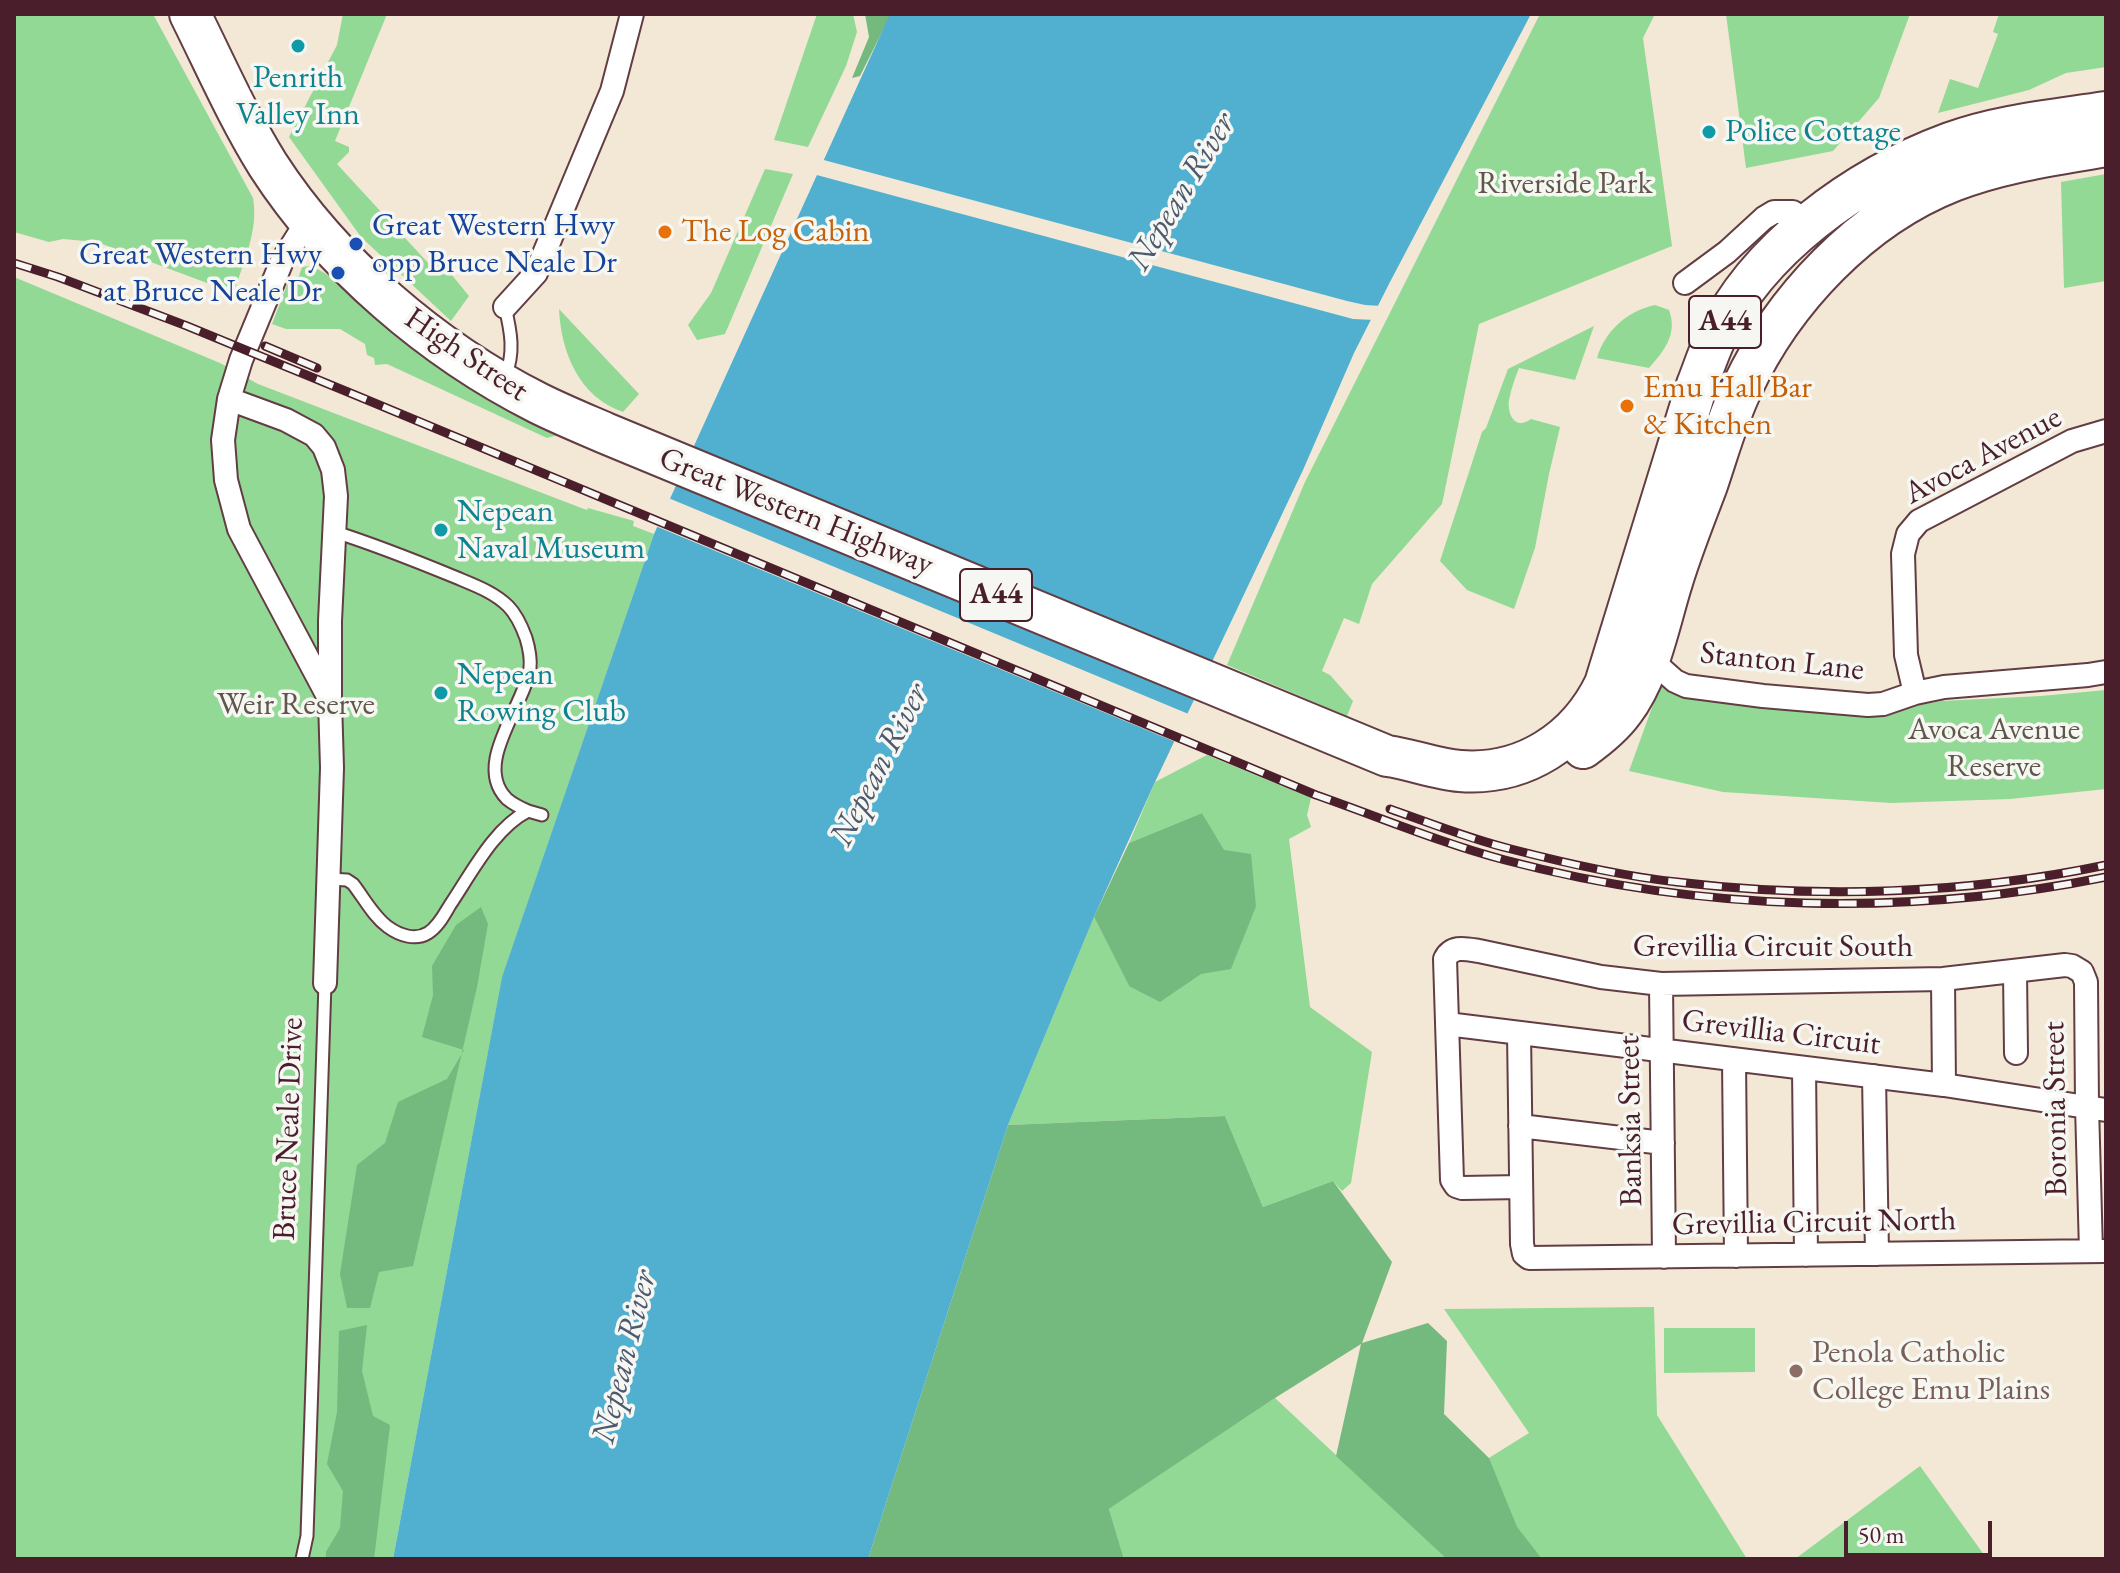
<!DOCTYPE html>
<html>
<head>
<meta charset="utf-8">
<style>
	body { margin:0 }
	#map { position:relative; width:2120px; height:1573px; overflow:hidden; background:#f3e8d5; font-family:"EB Garamond",serif }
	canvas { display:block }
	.frame { position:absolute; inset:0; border:16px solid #4a1f2b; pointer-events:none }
	.scale { position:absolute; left:1844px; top:1521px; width:148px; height:36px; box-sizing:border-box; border:4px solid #4a1f2b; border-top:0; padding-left:10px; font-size:24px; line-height:28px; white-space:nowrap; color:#4a1f2b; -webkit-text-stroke:6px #f6f6f2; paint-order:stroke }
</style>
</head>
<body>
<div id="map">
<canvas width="2120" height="1573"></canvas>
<div class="frame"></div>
<div class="scale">50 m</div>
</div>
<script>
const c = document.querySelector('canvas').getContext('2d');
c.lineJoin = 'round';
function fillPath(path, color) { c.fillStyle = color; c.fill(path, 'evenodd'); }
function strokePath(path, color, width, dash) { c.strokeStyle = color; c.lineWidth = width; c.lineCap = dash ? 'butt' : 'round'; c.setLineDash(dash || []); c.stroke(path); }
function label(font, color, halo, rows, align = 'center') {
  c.font = font + ' "EB Garamond",serif'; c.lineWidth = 7; c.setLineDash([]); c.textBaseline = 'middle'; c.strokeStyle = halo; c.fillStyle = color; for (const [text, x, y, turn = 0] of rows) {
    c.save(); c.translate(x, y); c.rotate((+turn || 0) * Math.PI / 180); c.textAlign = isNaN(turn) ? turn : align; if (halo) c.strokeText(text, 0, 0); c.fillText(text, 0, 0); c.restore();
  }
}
fillPath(new Path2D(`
	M14,14H153L253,198C259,230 243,262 234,293L97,242L63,239L49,242L14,232Z
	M343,14H387L335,141L349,147V152L337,164L429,264L443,253L447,269L469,296L451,321L361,237L289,137L337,45Z
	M817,14H853L857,32L846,66L808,147L774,140Z
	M1540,14H1655L1643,38L1672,246L1479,324L1442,504L1372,584L1359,624L1344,618L1322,671L1330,675L1353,701L1347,716L1227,665L1305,482Z
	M1726,14H1910L1879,98L1833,151L1746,168Z
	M1999,14H2106V67L2066,73L2029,90L1938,113L1950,79L1978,88L1998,34L1993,32Z
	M765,169L793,174L725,334L697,340L688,325L711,293Z
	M2106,174V281L2064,288L2061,182Z
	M310,266C336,274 368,314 393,331C446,367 503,396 560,426L558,435L547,438L387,364L375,365L374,358L367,355L365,344L340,329H286L272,324L287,285L292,278L299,276L302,267Z
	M14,277L220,363L258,384L584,509L587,510L588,508L634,521L633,526L654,534L502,978L393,1559H14Z
	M1655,305L1669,310C1678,334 1664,351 1649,368L1597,358C1605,331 1627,311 1655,305Z
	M559,309L639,394L623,412C579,397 561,352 559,309Z
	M1594,326L1575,380L1519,368C1515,378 1511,389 1509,400C1507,414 1515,431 1531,419L1560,427L1549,474L1535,548L1514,609L1467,590L1440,561L1482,432L1486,428L1508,369Z
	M1662,680L1884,711L1942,701L2041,696L2106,690V789L2010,799L1891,803L1723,792L1629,771Z
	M1207,755L1311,798L1307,815L1311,827L1289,839L1310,1007L1372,1052L1351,1183L1342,1191L1333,1181L1263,1207L1225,1116L1008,1125L1094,917L1129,986L1231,968L1256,907L1202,813L1129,843L1155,782Z
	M1654,1307L1657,1415L1747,1559H1124L1109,1509L1275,1398L1399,1514L1529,1433L1444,1309Z
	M1664,1328H1755V1372L1664,1373Z
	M1920,1466L1987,1559H1795Z`), '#91d994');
fillPath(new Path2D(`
	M865,14H891L860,76L852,78L869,37Z
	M1202,813L1224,850L1251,854L1256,907L1231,969L1201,974L1160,1002L1129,986L1094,917L1129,843Z
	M481,907L488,924L477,987L413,1266L379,1272L370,1308H347L340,1274L357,1165L385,1143L398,1102L447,1079L464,1050L422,1037L433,995L432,966L456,925Z
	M1225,1116L1263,1207L1333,1181L1392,1262L1362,1343L1428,1323L1447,1341L1444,1414L1489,1458L1517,1527L1542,1559H1447L1336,1456L1361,1344L1275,1398L1109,1509L1124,1559H868L1008,1125Z
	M367,1325L362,1371L373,1416L390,1425L374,1559H326V1552L340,1528L343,1491L327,1464L337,1412L339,1331Z`), '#74b97e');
fillPath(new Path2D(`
	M890,14H1531L1390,282L1354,353L1303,470L1155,782L1094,917L1008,1125L868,1559H393L502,977L654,534Z`), '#51b0d0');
fillPath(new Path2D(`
	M820,159L1347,301L1365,305L1382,306L1375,320L1353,319L813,174Z
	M666,497L1191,715L1178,743L653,525Z`), '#f3e8d5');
const lane = new Path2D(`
	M505,377C515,353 511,332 505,307
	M335,532C376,545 416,561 455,577C474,585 494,592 508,606C517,615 522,627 526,638C529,648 531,658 530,668C524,707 472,764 507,799C513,804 521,808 528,811
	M329,879L347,880L353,884C364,898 373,916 388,927C399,935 415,941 428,933C438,927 444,915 450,905C471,874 494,828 528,811L542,815
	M302,1559L307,1536L325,983`);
const street = new Path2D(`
	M308,220L282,261L241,360L229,399L223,440L226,480L239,529L330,700L332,768L325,983
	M1685,283L1727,252L1764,218L1774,212H1793L1808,223
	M505,307L536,273L612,91L632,14
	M229,399L286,420L314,435L324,447L333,470L336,496L330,621V696
	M2106,431L2072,441L1919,521L1908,534L1903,554L1906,655L1915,693L1944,687L2088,675L2106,672
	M1649,658L1675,681L1686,686L1763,696L1868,705L1883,704L1915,693
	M2015,972L2016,1053
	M1943,979L1944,1085
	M1661,984L1664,1257
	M1447,1024L1944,1085L2106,1110
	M1519,1033L1522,1244L1524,1254L1529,1258L2104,1251
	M1734,1060L1736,1256
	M1804,1068L1806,1255
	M1874,1076L1877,1254
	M1520,1126L1663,1143
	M1521,1187L1462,1188L1456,1186L1452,1180L1445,959C1452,945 1466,949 1479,951L1601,977L1661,984L1943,979L2065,965L2072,966L2082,972L2086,982L2087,1106L2091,1251`);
const highway = new Path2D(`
	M190,14C215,64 238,117 268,165C332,264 433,350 538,403C560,414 582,423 605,433L1387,756C1411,759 1435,769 1460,771C1524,776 1578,740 1605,684L1697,385C1703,370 1708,354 1715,339C1757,248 1858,177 1950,143C1999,125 2054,120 2106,112
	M1583,748C1597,738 1613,725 1623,711C1650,676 1659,623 1672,582C1682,549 1695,517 1707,485C1718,453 1727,419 1742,388C1783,300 1861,217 1953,181C2001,162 2055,155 2106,146`);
strokePath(lane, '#633d44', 15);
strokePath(street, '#633d44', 26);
strokePath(highway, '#633d44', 44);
strokePath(lane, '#fff', 11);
strokePath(street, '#fff', 22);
strokePath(highway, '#fff', 40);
const rail = new Path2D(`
	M14,263L58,277L187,326L360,397L1316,795C1379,817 1441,843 1505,860C1701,912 1907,917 2106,877
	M265,346L317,368
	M1390,809C1430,823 1470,839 1511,849C1565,863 1621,876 1677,882C1819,899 1967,894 2106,865`);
strokePath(rail, '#4a1f2b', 9);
strokePath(rail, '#f6f6f2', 6, [18]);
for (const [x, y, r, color] of [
	[298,46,8,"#0f9aa8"],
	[1709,132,8,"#0f9aa8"],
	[665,232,8,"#e8710a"],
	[356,244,8,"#1a4fb4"],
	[338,273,8,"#1a4fb4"],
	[1627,406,8,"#e8710a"],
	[441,530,8,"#0f9aa8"],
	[441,693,8,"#0f9aa8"],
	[1796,1371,8,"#8d6e63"]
]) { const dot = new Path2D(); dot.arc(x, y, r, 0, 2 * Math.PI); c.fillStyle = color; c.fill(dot); strokePath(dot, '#f6f6f2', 3); }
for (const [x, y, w] of [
	[1725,322,72],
	[996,595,72]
]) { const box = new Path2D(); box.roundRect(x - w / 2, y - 26, w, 52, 6); c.fillStyle = '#f6f6f2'; c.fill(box); strokePath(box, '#4a1f2b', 2); }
label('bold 30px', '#4a1f2b', null, [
	["A44",1725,322],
	["A44",996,595]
]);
label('32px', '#0d838f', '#f6f6f2', [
	["Penrith",298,78,"center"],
	["Valley Inn",298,115,"center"],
	["Police Cottage",1725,132],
	["Nepean",457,512],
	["Naval Museum",457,549],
	["Nepean",457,675],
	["Rowing Club",457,712]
], 'left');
label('32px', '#5f574a', '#f6f6f2', [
	["Riverside Park",1565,184],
	["Weir Reserve",296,705],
	["Avoca Avenue",1994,730],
	["Reserve",1994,767]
]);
label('32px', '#164399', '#f6f6f2', [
	["Great Western Hwy",372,226],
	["opp Bruce Neale Dr",372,263],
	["Great Western Hwy",322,255,"right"],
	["at Bruce Neale Dr",322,292,"right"]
], 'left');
label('32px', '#c56008', '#f6f6f2', [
	["The Log Cabin",681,232],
	["Emu Hall Bar",1643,388],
	["& Kitchen",1643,425]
], 'left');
label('32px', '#4a1f2b', '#f6f6f2', [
	["High Street",466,355,34],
	["Avoca Avenue",1983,456,-28],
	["Great Western Highway",796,512,22],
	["Stanton Lane",1782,662,6],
	["Grevillia Circuit South",1773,947],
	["Grevillia Circuit",1781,1033,7],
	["Boronia Street",2056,1109,-91],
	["Banksia Street",1631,1121,-91],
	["Bruce Neale Drive",289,1129,-88],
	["Grevillia Circuit North",1814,1223,-1]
]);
label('32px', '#785e54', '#f6f6f2', [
	["Penola Catholic",1812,1353],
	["College Emu Plains",1812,1390]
], 'left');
label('italic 34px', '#4d596d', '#f6f6f2', [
	["Nepean River",1182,192,-59],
	["Nepean River",880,765,-63],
	["Nepean River",625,1357,-76]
]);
</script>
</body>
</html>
